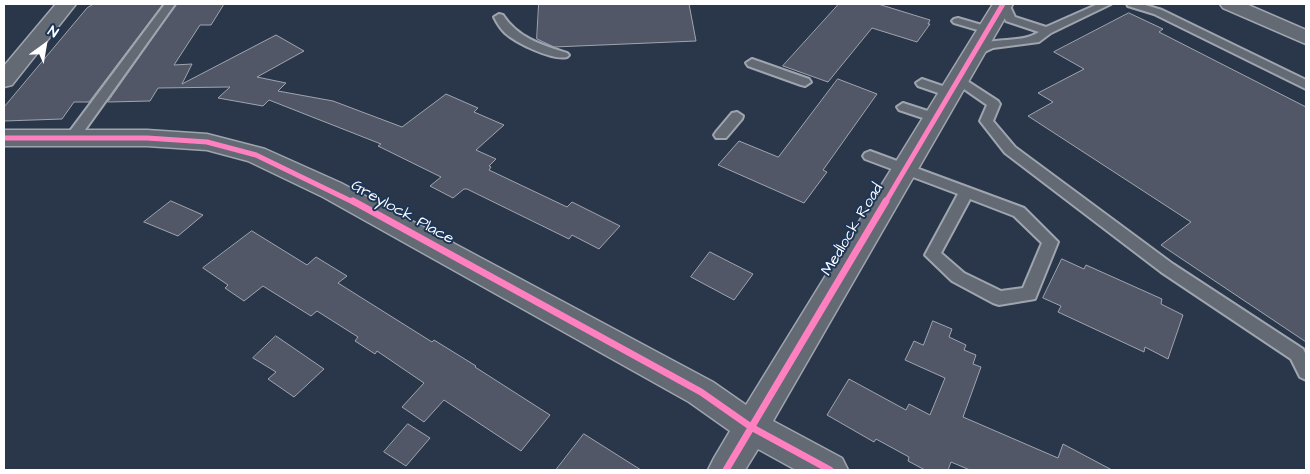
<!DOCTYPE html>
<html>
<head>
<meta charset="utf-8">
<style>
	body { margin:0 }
	#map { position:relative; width:1310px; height:474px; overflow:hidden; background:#2a374a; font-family:"Architects Daughter",sans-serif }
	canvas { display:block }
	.frame { position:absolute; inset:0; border:5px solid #fff; pointer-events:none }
	.north { position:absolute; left:20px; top:20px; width:50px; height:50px; -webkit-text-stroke:4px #1d3557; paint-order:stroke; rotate:32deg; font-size:14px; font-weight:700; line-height:20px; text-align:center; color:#fff }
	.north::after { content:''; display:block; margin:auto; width:18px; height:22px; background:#fff; clip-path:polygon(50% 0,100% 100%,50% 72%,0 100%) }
</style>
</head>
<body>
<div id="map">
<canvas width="1310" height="474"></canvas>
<div class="frame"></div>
<div class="north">N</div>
</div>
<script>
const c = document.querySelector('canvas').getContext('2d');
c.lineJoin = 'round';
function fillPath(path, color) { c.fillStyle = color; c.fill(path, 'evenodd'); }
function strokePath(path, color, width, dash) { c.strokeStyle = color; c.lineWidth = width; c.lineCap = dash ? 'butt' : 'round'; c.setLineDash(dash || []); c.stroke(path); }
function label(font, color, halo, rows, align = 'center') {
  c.font = font + ' "Architects Daughter",sans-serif'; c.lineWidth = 4; c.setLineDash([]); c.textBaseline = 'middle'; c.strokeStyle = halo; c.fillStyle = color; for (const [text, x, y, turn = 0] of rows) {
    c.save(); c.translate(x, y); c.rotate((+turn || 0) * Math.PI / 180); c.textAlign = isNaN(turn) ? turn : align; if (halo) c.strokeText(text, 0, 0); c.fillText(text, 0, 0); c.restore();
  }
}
const building = new Path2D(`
	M94,4H163L89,102H74L62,119L4,121V107L87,8Z
	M177,4H224L211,25H200L174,65L192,64L182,84L276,35L304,51L257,77L286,83L278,91L333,101L402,127L446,94L478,108L474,112L504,125L476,150L496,159L489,166L491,167L489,170L567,207L572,202L620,226L599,249L572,235L569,239L467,189H464L453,198L430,186L441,177L378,146L381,144L269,100L263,106L218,98L230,87L158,88L150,101L108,102Z
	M539,4H689L696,41L554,47L537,39Z
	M839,4H878L930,20L928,24H930L917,42L872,28L828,82L783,66Z
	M1129,13L1163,29L1159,32L1306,107V342L1161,245L1191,222L1028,116L1053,102L1038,93L1084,69L1054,52Z
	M838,79L877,94L823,170L827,172L804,203L718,165L739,141L778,157Z
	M171,201L203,215L178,236L144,222Z
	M252,231L307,265L316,257L347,276L338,283L432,342L434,340L476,366L475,367L550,415L521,451L444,400L424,422L402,407L424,383L377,351L375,354L355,341L358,337L317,311L311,316L263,286L244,301L225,288L228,285L203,268Z
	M710,252L753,274L734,300L691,277Z
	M1062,259L1084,269L1086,265L1162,299L1161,304L1183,315L1168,359L1145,347L1144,352L1058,312L1061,306L1043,298Z
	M933,321L952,329L949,337L966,345L964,350L976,355L973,364L981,367L963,417L1058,458L1063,444L1112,470H970L951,462L948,470H925L908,461L909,457L876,439L874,442L827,415L849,379L906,410L909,404L930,415L945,378L905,360L914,341L923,345Z
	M276,336L324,369L294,397L268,379L276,372L253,358Z
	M408,424L430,438L406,466L384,452Z
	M584,434L641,470H556Z`);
fillPath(building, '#515767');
strokePath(building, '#9fa5ae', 1);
const service = new Path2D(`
	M165,4H175L77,141H67L65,138L67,135Z
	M999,4H1009L1015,17L1046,27L1098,4H1111L1051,33L1039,42L993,48L978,55H970L968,53C986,33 1018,46 1039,32L1006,21Z
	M1127,4H1142L1162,10L1306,80V89L1154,14L1128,6Z
	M499,14L503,15C518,38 542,45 567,53L569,55L567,57C553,61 516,43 505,33C500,28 497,23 494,17Z
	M958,18L992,28L994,30L988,33L954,23L952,21L954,19Z
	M752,59L809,79L811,82L805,86L801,85L748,66L746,63Z
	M958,75L998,101L1000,104L993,121L1015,147L1173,264L1303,349L1306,355V380L1300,377L1291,359L1161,272L1005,153L980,121L987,105L954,82L952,79Z
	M922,79L954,90L956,93L950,97L918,86L916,83Z
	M903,103L940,115L941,118L935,122L899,110L897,107Z
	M737,112L743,116L742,119L726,138H716L714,135L716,132L732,113Z
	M870,151L1024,208L1058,242L1035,299L999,305L993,303L952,281L925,255L958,194L865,159L863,156L865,153ZM970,199L1014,216L1042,243L1023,288L1001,291L964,273L941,253Z`);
const minor = new Path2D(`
	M56,4H76L12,85L4,87V66Z
	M993,4H1013L773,421L842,458L848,470H796L758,449L745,470H708L714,458L730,431L689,402L323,197L248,161L207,150L147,146H4V130H147L207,134L265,149L341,183L713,382L746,405Z`);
const secondary = new Path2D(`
	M1220,4H1246L1306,30V44L1223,8Z`);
strokePath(service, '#9fa5ae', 4);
strokePath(minor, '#9fa5ae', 3);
strokePath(secondary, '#9fa5ae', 3);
fillPath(service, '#636a74');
fillPath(minor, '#636a74');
fillPath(secondary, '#636a74');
strokePath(new Path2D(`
	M4,138H147L207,142L256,155L355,203
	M885,203L1003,4`), '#ff80c0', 5);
strokePath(new Path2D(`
	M353,201L701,392L751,427L830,470
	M726,470L886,201`), '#ff80c0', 7);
label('16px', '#fff', '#1d3557', [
	["Greylock Place",402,213,29],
	["Medlock Road",853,230,-59]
]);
</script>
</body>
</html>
